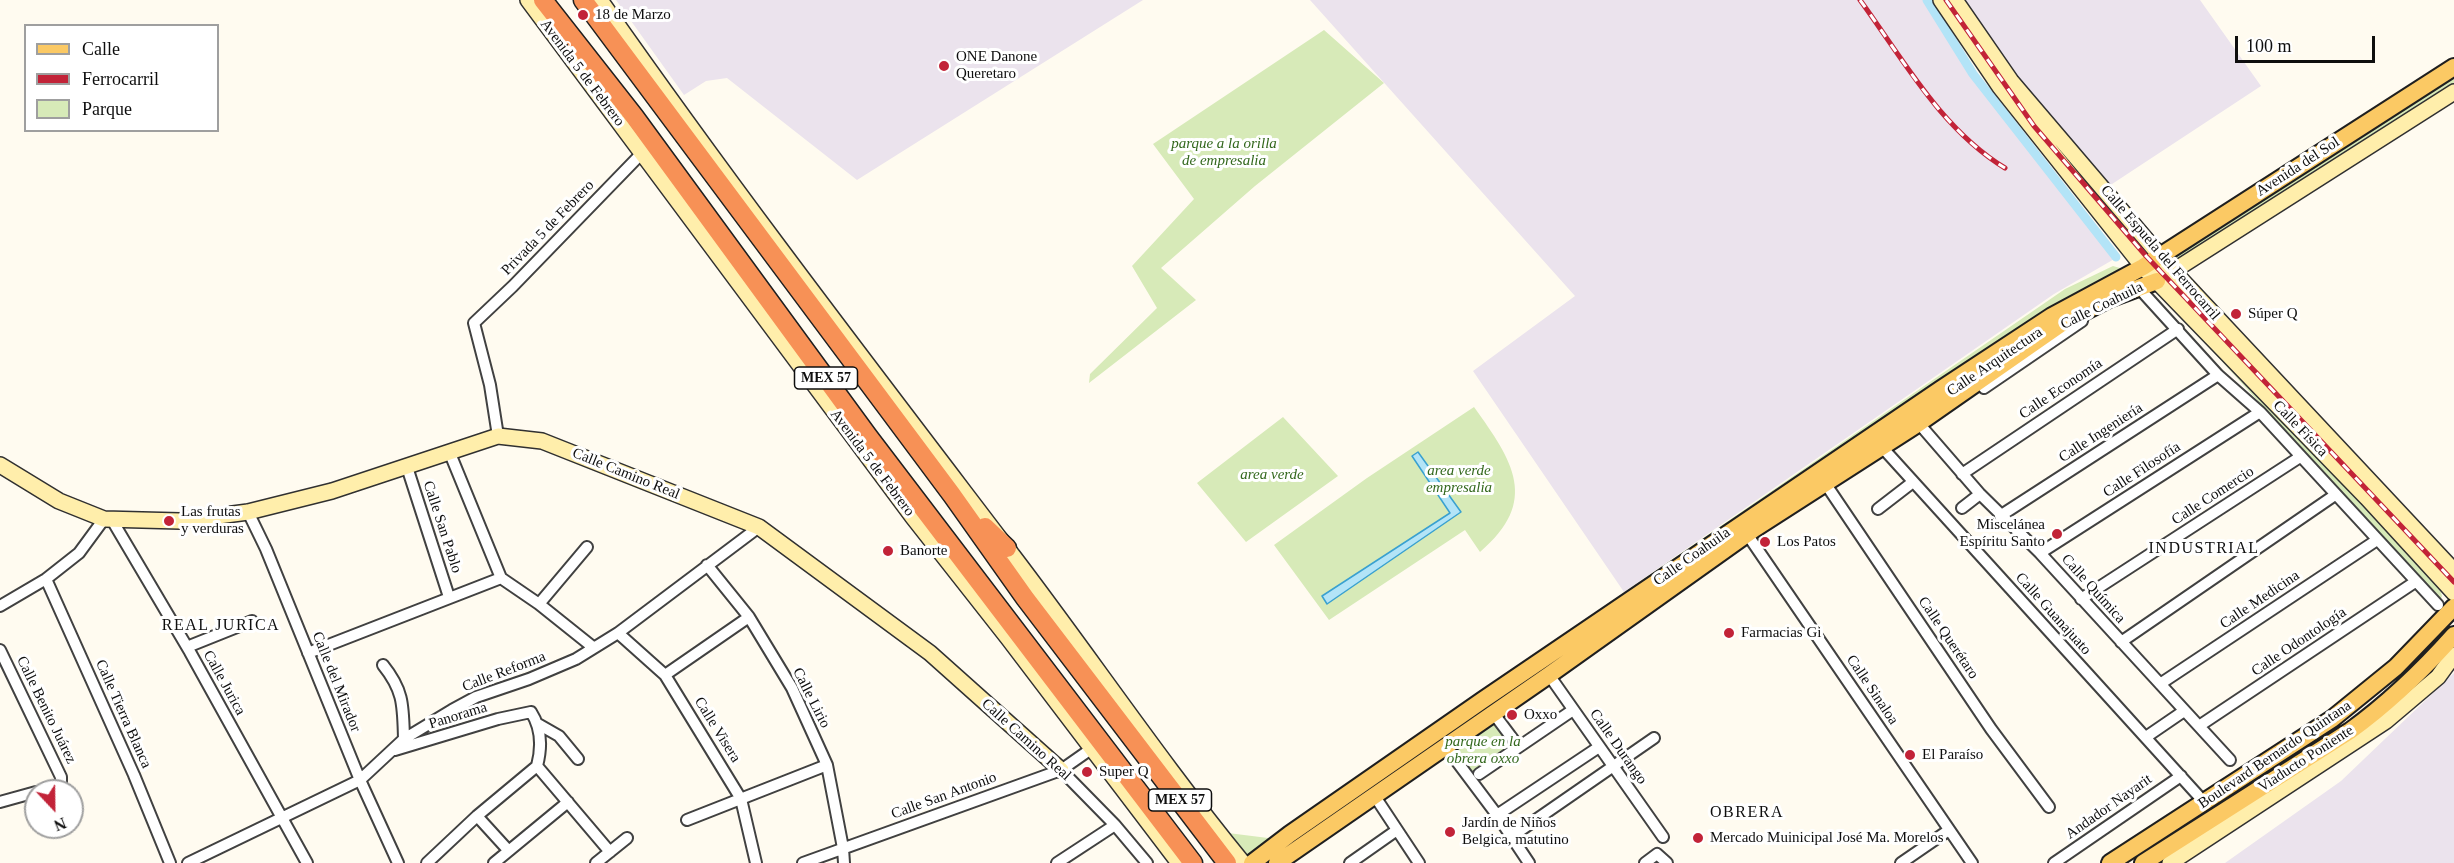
<!DOCTYPE html>
<html>
<head>
<meta charset="utf-8">
<style>
	body { margin:0 }
	#map { position:relative; width:2454px; height:863px; overflow:hidden; background:#fffbf0; font-family:Georgia,serif }
	canvas { display:block }
	.legend { position:absolute; left:24px; top:24px; width:195px; height:108px; box-sizing:border-box; background:#fff; border:2px solid #9f9f9f; margin:0; padding:8px 10px; list-style:none; font-size:18px; color:#0e0e0e }
	.legend li { display:flex; align-items:center; gap:12px; height:30px }
	.legend b { width:30px; border:2px solid #9f9f9f }
	.north { position:absolute; left:24px; top:779px; width:60px; height:60px; box-sizing:border-box; background:#fff; border:2px solid #9f9f9f; border-radius:50%; rotate:158deg; font-size:16px; font-weight:700; line-height:24px; text-align:center; color:#0e0e0e }
	.north::after { content:''; display:block; margin:auto; width:21px; height:27px; background:#c22338; clip-path:polygon(50% 0,100% 100%,50% 72%,0 100%) }
	.scale { position:absolute; left:2235px; top:36px; width:140px; height:27px; box-sizing:border-box; border:3px solid #0e0e0e; border-top:0; padding-left:8px; font-size:18px; line-height:21px; white-space:nowrap; color:#0e0e0e; -webkit-text-stroke:4px #fff; paint-order:stroke }
</style>
</head>
<body>
<div id="map">
<canvas width="2454" height="863"></canvas>
<ul class="legend">
<li><b style="height:8px;background:#fbc964"></b>Calle</li>
<li><b style="height:8px;background:#c22338"></b>Ferrocarril</li>
<li><b style="height:16px;background:#d7eab8"></b>Parque</li>
</ul>
<div class="north">N</div>
<div class="scale">100 m</div>
</div>
<script>
const c = document.querySelector('canvas').getContext('2d');
c.lineJoin = 'round';
function fillPath(path, color) { c.fillStyle = color; c.fill(path, 'evenodd'); }
function strokePath(path, color, width, dash) { c.strokeStyle = color; c.lineWidth = width; c.lineCap = dash ? 'butt' : 'round'; c.setLineDash(dash || []); c.stroke(path); }
function label(font, color, halo, rows, align = 'center') {
  c.font = font + ' Georgia,serif'; c.lineWidth = 6; c.setLineDash([]); c.textBaseline = 'middle'; c.strokeStyle = halo; c.fillStyle = color; for (const [text, x, y, turn = 0] of rows) {
    c.save(); c.translate(x, y); c.rotate((+turn || 0) * Math.PI / 180); c.textAlign = isNaN(turn) ? turn : align; if (halo) c.strokeText(text, 0, 0); c.fillText(text, 0, 0); c.restore();
  }
}
fillPath(new Path2D(`
	M616,0H1143L857,180L727,78L706,81L684,95Z
	M1310,0H1925L1957,50L2116,258L2054,294L1624,592L1473,371L1575,296Z
	M1962,0H2200L2261,86L2106,188L2053,126Z
	M2454,673V863H2225L2341,781Z`), '#ebe3ed');
fillPath(new Path2D(`
	M1324,30L1384,83L1255,186L1161,268L1196,300L1089,383L1090,374L1157,308L1132,266L1194,199L1153,144Z
	M2454,75V84L2147,278L2165,291L2440,589L2442,596L2440,601L2146,278L1279,855L1250,857L1228,833L1276,839L1536,665L1532,656L2065,289L2113,266L2141,274Z
	M1474,407C1513,461 1540,501 1480,552L1465,530L1329,620L1274,545L1367,478Z
	M1283,417L1338,476L1246,542L1197,483Z
	M1494,724L1513,749L1472,777L1454,752Z`), '#d7eab8');
const water = new Path2D(`
	M1418,452L1461,512L1327,604L1322,596L1450,513L1412,456Z`);
fillPath(water, '#b3e4f7');
strokePath(water, '#39a1d0', 1.5);
strokePath(new Path2D(`
	M1927,0L1973,74L2116,257`), '#b3e4f7', 9);
const street = new Path2D(`
	M2138,287L2218,375L2260,412L2438,605
	M1984,388L2082,321
	M1915,419L1980,494L2040,553L2230,760
	M498,436L490,385L474,323L513,286L642,153
	M1881,446L2204,802
	M449,451L501,578L539,604L594,648
	M407,467L449,597
	M1962,474L2178,329
	M1825,483L1991,729L2049,807
	M1962,508L1980,494
	M1878,509L1913,482
	M248,512L266,549L360,780L398,863
	M2000,516L2218,375
	M112,520L190,652L307,863
	M1747,534L1972,863
	M2040,553L2260,412
	M707,565L749,617L792,688L827,765L843,848L844,863
	M46,579L134,775L170,863
	M2081,599L2300,457
	M539,604L587,547
	M0,606L46,579L79,553L104,519
	M618,633L665,675L741,799L756,863
	M2121,642L2335,495
	M187,647L252,621
	M0,650L61,777V784L42,791
	M308,653L501,578
	M383,665C404,691 403,706 404,739
	M665,675L749,617
	M1549,675L1663,837
	M2160,684L2377,540
	M1494,714L1518,746
	M538,724L559,736L578,759
	M2199,726L2415,582
	M2146,737L2184,711
	M1446,747L1497,815L1529,863
	M395,750L498,719L531,712C542,729 542,747 537,766
	M537,766L610,852
	M1061,770L1115,825L1147,863
	M1479,774L1573,710
	M1374,795L1419,863
	M0,802L36,792
	M1497,815L1599,747
	M477,816L508,850
	M687,820L827,765
	M1511,837L1654,738
	M188,863L360,780L404,739L452,710L476,697L529,679L576,659L618,633L759,527
	M427,863L477,816L537,766
	M494,863L568,802
	M596,863L627,838
	M803,863L1061,770L1091,749
	M1057,863L1115,825
	M1350,863L1397,830
	M1645,863L1657,854L1667,863
	M1901,863L1949,830
	M2054,863L2181,776`);
const secondary = new Path2D(`
	M528,0L912,516L1008,638L1179,863
	M600,0C732,189 873,372 1013,556C1090,657 1162,764 1243,863
	M1941,0L2000,87L2143,267L2367,498L2454,593
	M1955,0L2011,81L2173,271L2454,571
	M2167,275L2454,92
	M0,465L59,501L104,519L180,521L248,512L332,491L498,436L542,441L759,527L930,653L1061,770
	M2170,863L2386,721L2438,677L2454,655`);
const primary = new Path2D(`
	M1252,863L1290,834L1483,700L1941,389L2052,316L2143,267L2454,67
	M1277,863L1549,675L1754,529L1919,423L2061,324L2111,298L2157,281
	M2110,863L2332,719L2396,667L2454,607
	M2143,863L2350,731C2390,702 2421,672 2454,635`);
const highway = new Path2D(`
	M543,0L634,116L868,436L1193,863
	M583,0L952,495L1025,598L1227,863
	M985,527L1007,548`);
strokePath(street, '#414141', 14);
strokePath(secondary, '#303030', 18);
strokePath(primary, '#1f1f1f', 20);
strokePath(highway, '#1f1f1f', 21);
strokePath(street, '#fff', 10);
strokePath(secondary, '#ffeeab', 15);
strokePath(primary, '#fbc964', 16);
strokePath(highway, '#f79156', 18);
const rail = new Path2D(`
	M1860,0C1903,59 1941,129 2005,168
	M1946,0L2034,126L2146,256L2454,582`);
strokePath(rail, '#c22338', 5);
strokePath(rail, '#fff', 3, [9]);
for (const [x, y, r, color] of [
	[583,15,6,"#c22338"],
	[944,66,6,"#c22338"],
	[2236,314,6,"#c22338"],
	[169,521,6,"#c22338"],
	[2057,534,6,"#c22338"],
	[1765,542,6,"#c22338"],
	[888,551,6,"#c22338"],
	[1729,633,6,"#c22338"],
	[1512,715,6,"#c22338"],
	[1910,755,6,"#c22338"],
	[1087,772,6,"#c22338"],
	[1450,832,6,"#c22338"],
	[1698,838,6,"#c22338"]
]) { const dot = new Path2D(); dot.arc(x, y, r, 0, 2 * Math.PI); c.fillStyle = color; c.fill(dot); strokePath(dot, '#fff', 2); }
for (const [x, y, w] of [
	[826,378,63],
	[1180,800,63]
]) { const box = new Path2D(); box.roundRect(x - w / 2, y - 11, w, 22, 4.5); c.fillStyle = '#fff'; c.fill(box); strokePath(box, '#0e0e0e', 1.5); }
label('bold 14px', '#0e0e0e', null, [
	["MEX 57",826,378],
	["MEX 57",1180,800]
]);
label('15px', '#0e0e0e', '#fff', [
	["18 de Marzo",595,15],
	["ONE Danone",956,57],
	["Queretaro",956,74],
	["Súper Q",2248,314],
	["Las frutas",181,512],
	["y verduras",181,529],
	["Miscelánea",2045,525,"right"],
	["Espíritu Santo",2045,542,"right"],
	["Los Patos",1777,542],
	["Banorte",900,551],
	["Farmacias Gi",1741,633],
	["Oxxo",1524,715],
	["El Paraíso",1922,755],
	["Super Q",1099,772],
	["Jardín de Niños",1462,823],
	["Belgica, matutino",1462,840],
	["Mercado Muinicipal José Ma. Morelos",1710,838]
], 'left');
label('15px', '#0e0e0e', '#fff', [
	["Avenida 5 de Febrero",582,73,53],
	["Avenida del Sol",2298,167,-33],
	["Privada 5 de Febrero",548,228,-46],
	["Calle Espuela del Ferrocarril",2160,253,49],
	["Calle Coahuila",2102,306,-26],
	["Calle Arquitectura",1995,362,-34],
	["Calle Economía",2061,389,-34],
	["Calle Física",2300,429,46],
	["Calle Ingeniería",2101,433,-33],
	["Avenida 5 de Febrero",872,463,53],
	["Calle Filosofía",2142,470,-33],
	["Calle Camino Real",626,474,22],
	["Calle Comercio",2213,496,-33],
	["Calle San Pablo",442,527,72],
	["Calle Coahuila",1692,557,-35],
	["Calle Química",2093,589,48],
	["Calle Medicina",2260,600,-34],
	["Calle Guanajuato",2053,614,48],
	["Calle Querétaro",1948,638,56],
	["Calle Odontología",2299,642,-34],
	["Calle Reforma",504,672,-21],
	["Calle del Mirador",336,682,68],
	["Calle Jurica",224,683,61],
	["Calle Sinaloa",1872,690,56],
	["Calle Lirio",811,698,63],
	["Calle Benito Juárez",46,710,64],
	["Calle Tierra Blanca",123,714,66],
	["Panorama",458,716,-17],
	["Calle Visera",717,730,58],
	["Calle Camino Real",1026,740,42],
	["Calle Durango",1618,747,55],
	["Boulevard Bernardo Quintana",2275,755,-34],
	["Viaducto Poniente",2306,759,-33],
	["Calle San Antonio",944,796,-20],
	["Andador Nayarit",2109,807,-35]
]);
label('italic 15px', '#33681d', '#fff', [
	["parque a la orilla",1224,144],
	["de empresalia",1224,161],
	["area verde",1459,471],
	["empresalia",1459,488],
	["area verde",1272,475],
	["parque en la",1483,742],
	["obrera oxxo",1483,759]
]);
c.letterSpacing = '1.5px';
label('16px', '#0e0e0e', '#fff', [
	["INDUSTRIAL",2204,549],
	["REAL JURICA",221,626],
	["OBRERA",1747,813]
]);
c.letterSpacing = '0px';
</script>
</body>
</html>
